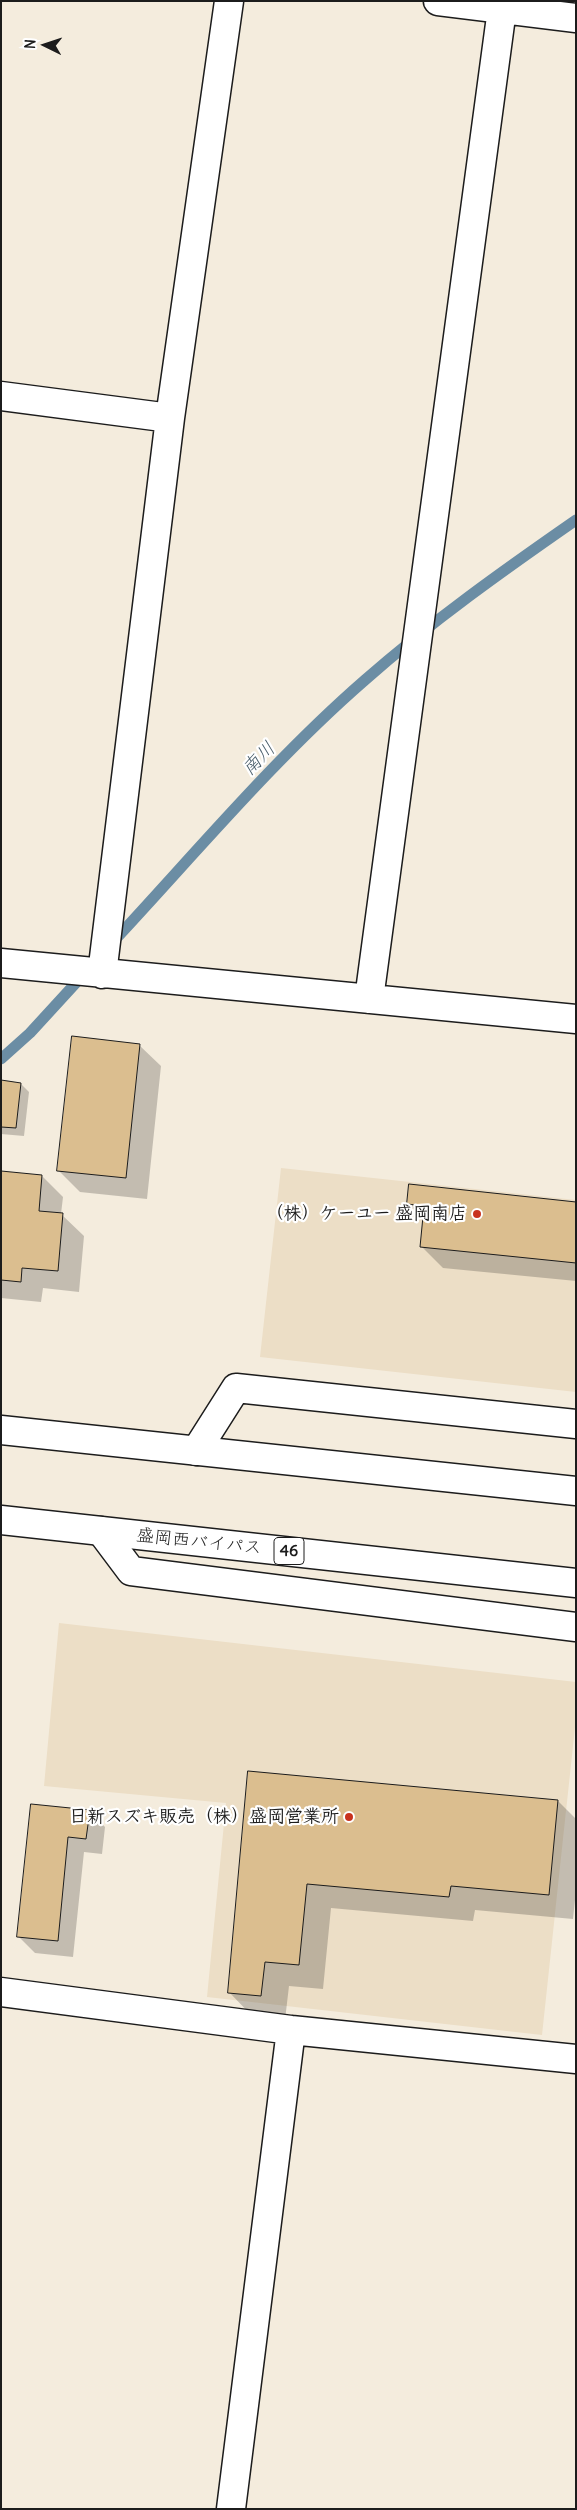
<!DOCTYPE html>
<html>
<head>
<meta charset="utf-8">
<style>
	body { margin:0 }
	#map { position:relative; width:577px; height:2510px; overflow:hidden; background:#f4ecdd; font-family:Delius,sans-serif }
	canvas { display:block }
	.frame { position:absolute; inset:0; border:2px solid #1c1c1c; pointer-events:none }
	.north { position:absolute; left:20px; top:20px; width:50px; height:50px; -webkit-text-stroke:4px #fff; paint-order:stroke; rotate:274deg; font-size:14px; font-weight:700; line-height:20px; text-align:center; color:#1c1c1c }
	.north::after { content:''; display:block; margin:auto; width:18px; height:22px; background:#1c1c1c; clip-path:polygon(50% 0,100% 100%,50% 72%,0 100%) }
</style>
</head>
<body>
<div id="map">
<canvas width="577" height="2510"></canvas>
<div class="frame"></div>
<div class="north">N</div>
</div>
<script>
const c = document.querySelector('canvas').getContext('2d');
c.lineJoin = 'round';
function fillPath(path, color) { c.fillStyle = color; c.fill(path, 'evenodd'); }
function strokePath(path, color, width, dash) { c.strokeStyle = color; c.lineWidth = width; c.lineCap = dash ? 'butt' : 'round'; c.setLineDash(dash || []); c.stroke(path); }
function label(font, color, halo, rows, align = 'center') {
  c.font = font + ' Delius,"Klee One",sans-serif'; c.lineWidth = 4.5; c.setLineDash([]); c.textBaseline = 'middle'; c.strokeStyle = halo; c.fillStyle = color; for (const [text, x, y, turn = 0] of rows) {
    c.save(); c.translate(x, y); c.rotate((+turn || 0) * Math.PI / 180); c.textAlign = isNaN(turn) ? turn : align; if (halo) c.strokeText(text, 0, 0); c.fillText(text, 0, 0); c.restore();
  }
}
fillPath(new Path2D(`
	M281,1168L576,1200V1392L260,1357Z
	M59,1623L576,1682V1718L542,2035L207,1997L226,1803L44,1786Z`), '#ecdec6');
fillPath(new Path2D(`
	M139,1045L161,1066L147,1199L80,1192L58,1170Z
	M1,1081L21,1084L29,1092L24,1136L1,1134Z
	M1,1172L42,1176L63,1197L61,1214L84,1236L79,1292L43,1288L41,1302L1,1298Z
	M576,1203V1281L443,1268L421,1246L424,1220L409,1204Z
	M250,1772L558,1801L576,1819V1891L573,1919L475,1910L473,1921L331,1908L323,1989L289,1986L285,2020L253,2017L229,1992Z
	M32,1806L89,1811L105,1827L102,1854L84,1852L73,1957L35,1953L19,1937Z`), '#0003');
strokePath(new Path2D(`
	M111,944C194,855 273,760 365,680C432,621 504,570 576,520
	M1,1059L30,1033L85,973`), '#6b8da4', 11);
const building = new Path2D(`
	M72,1036L140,1044L126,1178L57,1171Z
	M1,1080L21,1083L16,1128L1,1127Z
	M1,1171L42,1175L39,1211L63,1213L58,1271L22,1268L21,1282L1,1280Z
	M409,1184L576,1202V1263L420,1247L424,1206L407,1204Z
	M248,1771L558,1800L549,1895L451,1886L449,1897L307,1884L299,1965L265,1962L261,1996L228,1993Z
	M31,1804L90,1810L86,1839L68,1837L58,1941L17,1937Z`);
fillPath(building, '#dbbe8f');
strokePath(building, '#1c1c1c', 1);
const minor = new Path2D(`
	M438,1L576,18
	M1,396L170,418
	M1,963L576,1019
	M102,974L170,418L229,1
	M369,999L502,9
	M196,1451L236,1388L576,1424
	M101,1531L131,1571L576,1627
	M1,1992L291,2030L576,2059
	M231,2509L291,2030`);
const highway = new Path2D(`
	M1,1430L576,1491
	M1,1520L576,1583`);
strokePath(minor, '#1c1c1c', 31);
strokePath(highway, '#1c1c1c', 31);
strokePath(minor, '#fff', 28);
strokePath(highway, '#fff', 28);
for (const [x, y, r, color] of [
	[477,1214,5,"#c8321e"],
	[349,1817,5,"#c8321e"]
]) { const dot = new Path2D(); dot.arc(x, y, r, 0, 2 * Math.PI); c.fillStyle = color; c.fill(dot); strokePath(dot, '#fff', 2); }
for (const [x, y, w] of [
	[289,1551,30]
]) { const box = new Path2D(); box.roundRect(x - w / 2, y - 13.5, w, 27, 4); c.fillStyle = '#fff'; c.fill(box); strokePath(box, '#1c1c1c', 1); }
label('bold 16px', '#1c1c1c', null, [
	["46",289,1551]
]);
label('bold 18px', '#1c1c1c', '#fff', [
	["（株）ケーユー 盛岡南店",467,1214],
	["日新スズキ販売（株）盛岡営業所",339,1817]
], 'right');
label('18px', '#1c1c1c', '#fff', [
	["盛岡西バイパス",199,1542,6]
]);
label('italic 19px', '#4a5e6b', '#fff', [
	["南川",259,759,-45]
]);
</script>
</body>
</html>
